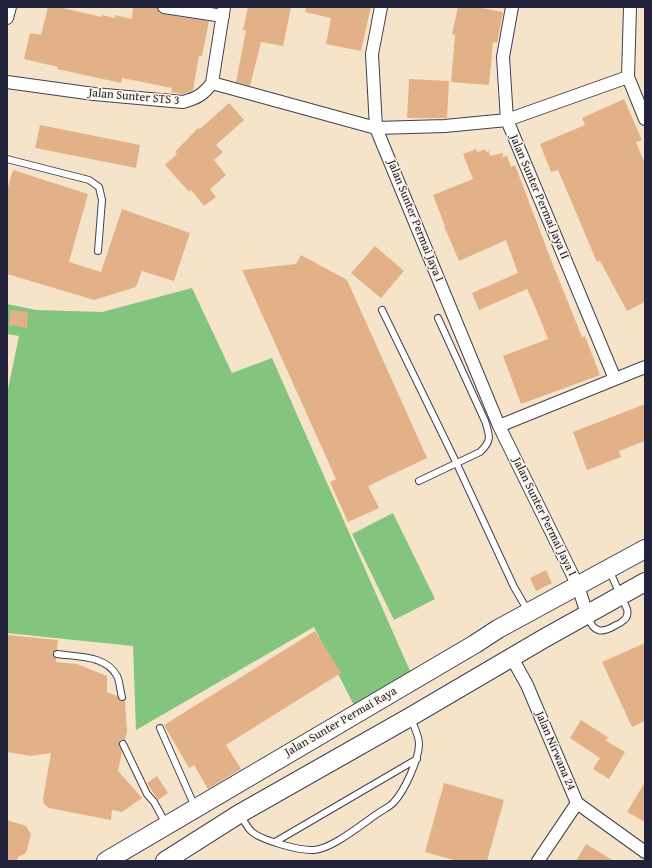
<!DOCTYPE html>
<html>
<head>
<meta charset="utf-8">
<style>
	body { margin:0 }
	#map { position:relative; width:652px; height:868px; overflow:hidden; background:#f6e4ca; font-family:"Gentium Book Plus",serif }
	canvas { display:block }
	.frame { position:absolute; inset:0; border:8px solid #22223b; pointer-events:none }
</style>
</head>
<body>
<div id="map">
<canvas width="652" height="868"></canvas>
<div class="frame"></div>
</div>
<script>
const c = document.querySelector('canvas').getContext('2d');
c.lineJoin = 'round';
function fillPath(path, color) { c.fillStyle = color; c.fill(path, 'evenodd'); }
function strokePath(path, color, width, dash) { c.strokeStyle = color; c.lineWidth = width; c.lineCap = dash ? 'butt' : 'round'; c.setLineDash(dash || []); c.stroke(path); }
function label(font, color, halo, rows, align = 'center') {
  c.font = font + ' "Gentium Book Plus",serif'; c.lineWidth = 3; c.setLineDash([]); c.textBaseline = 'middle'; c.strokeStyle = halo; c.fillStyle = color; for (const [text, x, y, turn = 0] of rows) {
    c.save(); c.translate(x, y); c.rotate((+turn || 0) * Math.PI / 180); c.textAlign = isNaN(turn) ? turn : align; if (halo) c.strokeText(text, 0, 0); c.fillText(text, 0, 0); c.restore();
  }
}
fillPath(new Path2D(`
	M192,288L232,373L272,358L414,680L358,713L314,627L136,730L133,646L7,633V394L19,336L7,334V304L36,310L102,312Z
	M393,513L435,599L394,620L352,534Z`), '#83c57e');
fillPath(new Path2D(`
	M48,7H58L102,17V15L115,18V15L132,19L133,7H157L159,13L162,14L209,21L202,56H199L193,90L183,94L171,92L172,88L122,78L121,83L57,69L58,67L24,59L30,33L41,35Z
	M248,7H291L283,46L261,42L250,86L236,82L246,30H243Z
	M306,7H371L361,51L326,44L331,18L305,12Z
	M458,7H476L503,12L497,43L493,42L489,85L451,82L455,35L452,34Z
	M409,79L449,81L447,118H407Z
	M624,99L642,140L636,142L645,164V302L627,311L600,261L597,262L558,170L551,172L540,144L585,125L582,118Z
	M229,103L244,120L216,145L223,152L214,160L226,175L210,189L216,197L204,206L191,190L189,192L165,165L177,154L175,152L198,128L200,129Z
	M40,125L140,145L136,168L35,148Z
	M476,149L478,152L485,149L486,152L489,151L490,156L503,153V157L507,156L511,167L515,165L553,265L582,337L585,336L600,375L521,404L503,356L548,339L534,304L527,289L479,310L472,293L518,273L506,240L459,261L444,226H445L433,195L473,179L463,154Z
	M13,170L88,194L69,262L101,272L122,209L190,233L174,281L142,271L136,287L94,300L7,274V190Z
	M375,246L404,271L381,298L351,273Z
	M301,255L347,280L427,458L368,486L379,508L348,522L330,482L336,479L242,270L296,264Z
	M11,310L28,312L27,328L9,325Z
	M645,404V441L619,451L621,457L587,470L573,432Z
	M546,570L552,583L536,591L530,578Z
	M315,631L341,673L226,745L241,769L208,789L194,765L189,768L164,725Z
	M7,635L58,640L57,650L54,651L53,654L54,657L56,658V662L77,664L107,676V692L117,696L121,701L125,700L127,732L125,740H121L119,743L122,752L118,771L142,798L122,812L112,810L111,820L49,808L44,804L43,799L51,753L31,756L7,752Z
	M645,643V721L632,727L602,662Z
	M581,720L609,738L605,740L625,752L609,779L593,769L600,758L570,738Z
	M157,776L168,793L158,800L147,783Z
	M645,782V822L627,812Z
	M444,783L504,800L487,861H457L425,852Z
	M7,820L26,826L31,834L26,853L18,857L17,861H7Z
	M586,844L614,861H576Z`), '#e3b188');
const lane = new Path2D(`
	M7,159L89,180L99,187L102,200L98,251
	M382,310L456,462L514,587L528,611
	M419,481L480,452C492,441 490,436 485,421L438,318
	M588,616C593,634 603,633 616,625C619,624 622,622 624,620C628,617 628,613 627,609L609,570
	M57,654C77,657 106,655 117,676C120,682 120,691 122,697
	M160,728L195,807
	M123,744L147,794L154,802L166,824
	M240,816C244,820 247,827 251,831C260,840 300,851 314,850C332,849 362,824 377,814C382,810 390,807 394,802C405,790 419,759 419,744C419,735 413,725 411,718
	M275,842L417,759`);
const street = new Path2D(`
	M164,7L223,16
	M381,7L372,54L376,128L499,426L645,367
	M512,7L503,57L507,120L615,379
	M630,7L628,77L645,119
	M7,18L10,7
	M7,82L94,94L183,102C197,98 203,95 212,83L224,7
	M212,83L376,128L445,126L507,120L628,77
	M499,426L578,586L587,614
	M512,658L527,685L577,803
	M577,803L645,852
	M538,861L577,803`);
const secondary = new Path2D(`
	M106,861L475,644L498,629L645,549
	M165,861L239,814L410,717L543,639L645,582`);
strokePath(lane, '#423f50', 8);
strokePath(street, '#423f50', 14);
strokePath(secondary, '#423f50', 20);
strokePath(lane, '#fff', 6);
strokePath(street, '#fff', 12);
strokePath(secondary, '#fff', 18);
label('12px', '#22223b', '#fcf5e5', [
	["Jalan Sunter STS 3",134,97,5],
	["Jalan Sunter Permai Jaya II",539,197,67],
	["Jalan Sunter Permai Jaya I",415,221,68],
	["Jalan Sunter Permai Jaya I",544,517,64],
	["Jalan Sunter Permai Raya",341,722,-30],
	["Jalan Nirwana 24",555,751,67]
]);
</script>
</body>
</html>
